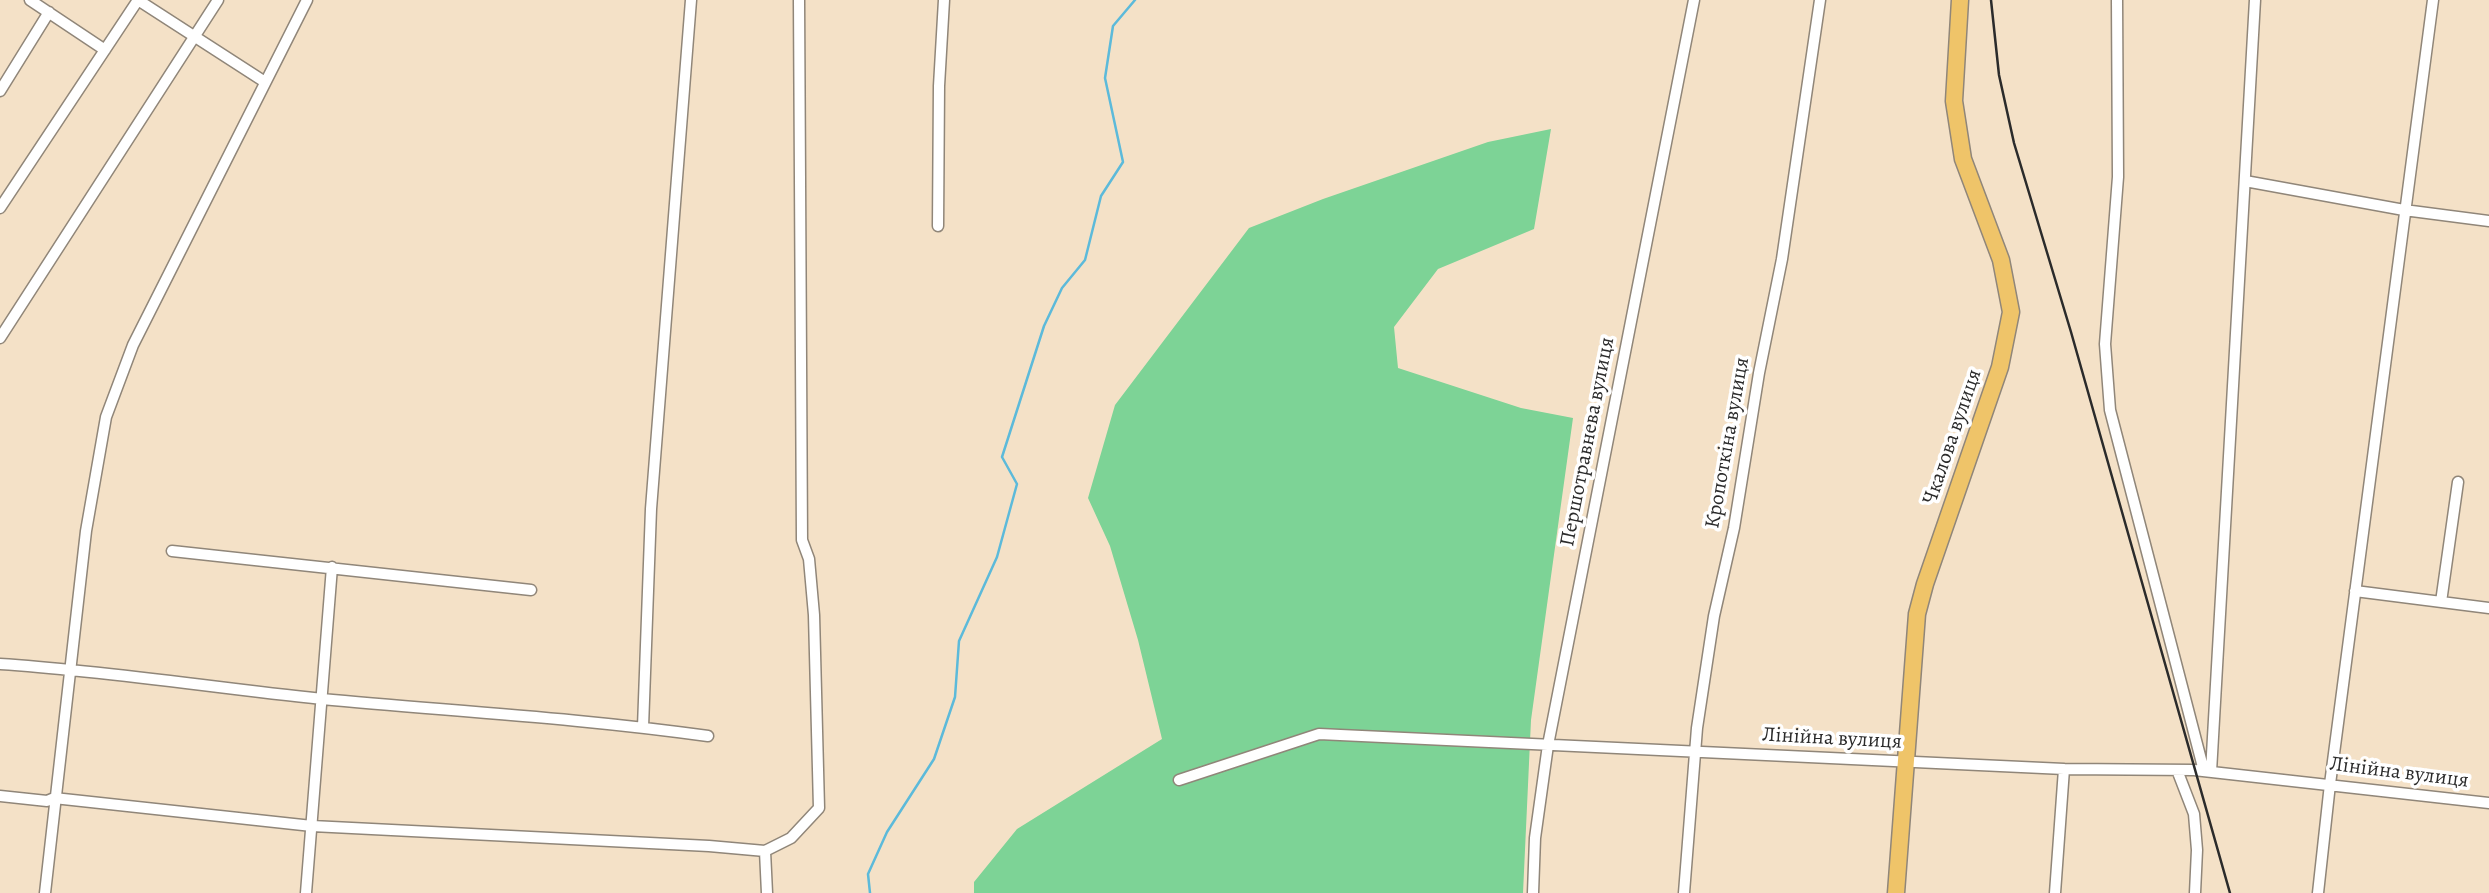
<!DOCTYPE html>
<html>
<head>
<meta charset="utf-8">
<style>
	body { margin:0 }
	canvas { display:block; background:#f4e1c7 }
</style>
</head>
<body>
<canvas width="2489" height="893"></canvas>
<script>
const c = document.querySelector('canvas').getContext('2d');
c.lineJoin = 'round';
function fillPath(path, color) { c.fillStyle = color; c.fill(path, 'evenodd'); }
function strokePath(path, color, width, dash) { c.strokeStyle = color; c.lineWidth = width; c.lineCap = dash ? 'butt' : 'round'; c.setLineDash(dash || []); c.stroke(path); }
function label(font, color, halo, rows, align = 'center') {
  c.font = font + ' Alegreya,serif'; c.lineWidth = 7; c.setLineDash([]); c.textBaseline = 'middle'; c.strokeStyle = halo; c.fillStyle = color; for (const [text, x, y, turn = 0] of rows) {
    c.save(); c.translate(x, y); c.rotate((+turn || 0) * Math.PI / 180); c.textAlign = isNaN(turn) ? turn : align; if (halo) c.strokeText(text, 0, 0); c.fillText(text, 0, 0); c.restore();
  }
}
fillPath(new Path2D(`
	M1551,129L1534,229L1438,269L1394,327L1398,368L1521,408L1573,418L1531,720L1523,893H974V882L1017,829L1162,739L1138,640L1110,546L1088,498L1115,405L1249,228L1323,199L1488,142Z`), '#7dd396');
strokePath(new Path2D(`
	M870,893L868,874L887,832L934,759L955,697L959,641L997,557L1017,484L1002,457L1044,326L1062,288L1085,260L1101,196L1123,162L1105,78L1113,26L1135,0`), '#5cbada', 2.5);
const minor = new Path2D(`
	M30,0L105,50
	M138,0L265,82
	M2117,0L2118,177L2105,344L2110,410L2204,771
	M0,91L49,12
	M2245,181L2404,210L2489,221
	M0,208L138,0
	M938,226L939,86L944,0
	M0,338L218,0
	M172,551L531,590
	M2355,591L2489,608
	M2441,602L2458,482
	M0,664C108,671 215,688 322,699C451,711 580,718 708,736
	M643,727L651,509L691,0
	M2177,770L2194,814L2197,850L2195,893
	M2211,772L2255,0
	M1179,780L1319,734L2064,769L2194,770L2489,803
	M0,796L47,801L54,798L312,826L709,846L765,851L791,838L819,808L814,615L809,559L802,540L799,0
	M765,851L767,893
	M45,893L86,531L106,417L133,345L307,0
	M306,893L332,567
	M1533,893L1535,838L1548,745L1694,0
	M1684,893L1697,728L1714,616L1734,528L1759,373L1782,259L1820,0
	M2055,893L2064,769
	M2318,893L2330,784L2433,0`);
const primary = new Path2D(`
	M1896,893L1917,614L1925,584L2000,367L2011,312L2001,260L1963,159L1954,101L1960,0`);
strokePath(minor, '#908679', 13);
strokePath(primary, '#908679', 19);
strokePath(minor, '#fff', 10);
strokePath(primary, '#efc469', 16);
strokePath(new Path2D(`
	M1991,0L1999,75L2014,143L2071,332L2230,893`), '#2b2b2b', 2.5);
label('21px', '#2b2b2b', '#fff', [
	["Чкалова вулиця",1953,437,-71],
	["Першотравнева вулиця",1588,442,-79],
	["Кропоткіна вулиця",1728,443,-80],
	["Лінійна вулиця",1832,739,3],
	["Лінійна вулиця",2399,773,7]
]);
</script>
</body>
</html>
